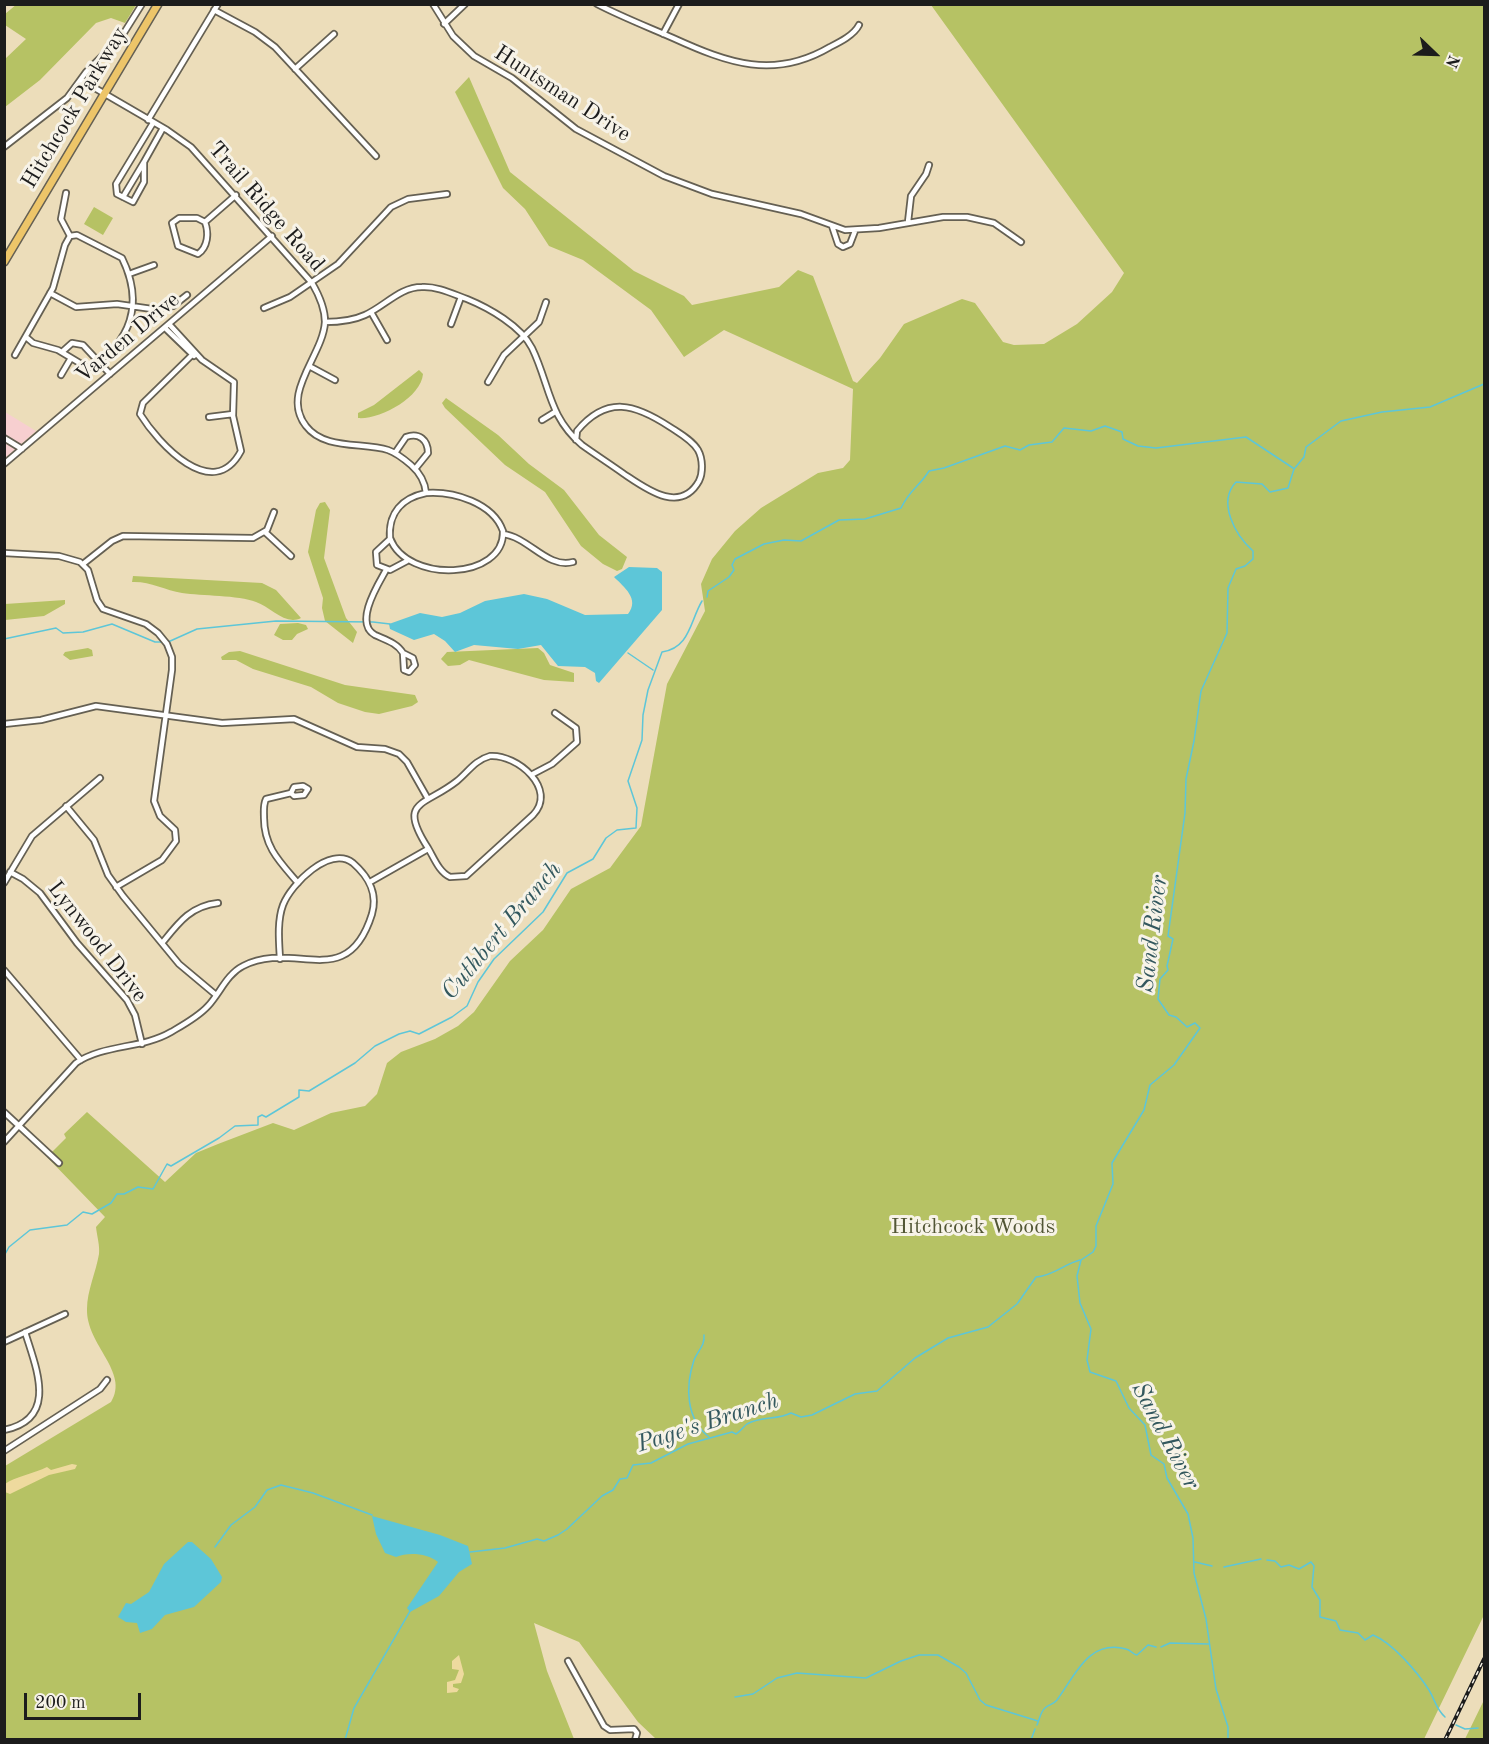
<!DOCTYPE html>
<html>
<head>
<meta charset="utf-8">
<style>
	body { margin:0 }
	#map { position:relative; width:1489px; height:1744px; overflow:hidden; background:#ecddba; font-family:"Old Standard TT",serif }
	canvas { display:block }
	.frame { position:absolute; inset:0; border:6px solid #1c1c1c; pointer-events:none }
	.north { position:absolute; left:1405px; top:24px; width:60px; height:60px; -webkit-text-stroke:4px #f7f3e8; paint-order:stroke; rotate:113deg; font-size:16px; font-weight:700; line-height:24px; text-align:center; color:#1c1c1c }
	.north::after { content:''; display:block; margin:auto; width:21px; height:27px; background:#1c1c1c; clip-path:polygon(50% 0,100% 100%,50% 72%,0 100%) }
	.scale { position:absolute; left:24px; top:1693px; width:117px; height:27px; box-sizing:border-box; border:3px solid #1c1c1c; border-top:0; padding-left:8px; font-size:18px; line-height:21px; white-space:nowrap; color:#1c1c1c; -webkit-text-stroke:4px #f7f3e8; paint-order:stroke }
</style>
</head>
<body>
<div id="map">
<canvas width="1489" height="1744"></canvas>
<div class="frame"></div>
<div class="north">N</div>
<div class="scale">200 m</div>
</div>
<script>
const c = document.querySelector('canvas').getContext('2d');
c.lineJoin = 'round';
function fillPath(path, color) { c.fillStyle = color; c.fill(path, 'evenodd'); }
function strokePath(path, color, width, dash) { c.strokeStyle = color; c.lineWidth = width; c.lineCap = dash ? 'butt' : 'round'; c.setLineDash(dash || []); c.stroke(path); }
function label(font, color, halo, rows, align = 'center') {
  c.font = font + ' "Old Standard TT",serif'; c.lineWidth = 6; c.setLineDash([]); c.textBaseline = 'middle'; c.strokeStyle = halo; c.fillStyle = color; for (const [text, x, y, turn = 0] of rows) {
    c.save(); c.translate(x, y); c.rotate((+turn || 0) * Math.PI / 180); c.textAlign = isNaN(turn) ? turn : align; if (halo) c.strokeText(text, 0, 0); c.fillText(text, 0, 0); c.restore();
  }
}
fillPath(new Path2D(`
	M5,412L36,431L5,458Z`), '#f7cfd0');
fillPath(new Path2D(`
	M17,4L136,5L125,23L111,18L96,23L40,80L5,107V59L26,39L5,25V14Z
	M931,5H1484V1615L1424,1739H656L638,1722L579,1642L534,1623L547,1671L574,1739H5V1466L111,1402C130,1372 86,1345 87,1309C87,1291 96,1272 99,1254C100,1246 97,1236 96,1227L105,1217L47,1157L66,1138L64,1134L87,1112L165,1182L196,1153L218,1144L273,1123L294,1130L331,1113L365,1106L377,1094L387,1063L401,1052L435,1039L458,1026L474,1012L510,961L543,930L571,889L610,868L641,826L667,684L705,611L701,584L712,559L735,531L761,508L818,473L843,468L850,460L853,389L724,330L684,357L651,310L583,260L549,246L525,209L503,188L455,92L469,77L510,172L634,271L684,296L692,305L779,287L798,270L813,276L853,381L857,383L880,358L904,324L962,299L975,303L1003,342L1014,345L1044,344L1077,324L1112,292L1124,273Z
	M94,207L113,218L103,235L84,224Z
	M419,370L423,374C421,398 379,420 358,418V413L374,405Z
	M446,398L498,435L529,464L564,490L599,535L627,557L622,569L617,571L603,564L581,546L545,492L505,465L445,408L442,403Z
	M325,502L330,510L324,558L346,618L357,632L353,643L325,621L322,608L323,598L308,552L316,510L320,503Z
	M133,576L262,583L276,590L301,618C285,626 271,607 256,602C238,595 202,596 182,593C165,590 149,581 132,582Z
	M65,600V604L44,616L5,620V604Z
	M298,623L306,625L308,629L297,634L292,640H283L274,635L280,624Z
	M88,648L92,650L93,656L70,660L63,655L65,652Z
	M538,648L544,653L550,665L574,673V682L544,680L469,660L460,665L448,666L441,659L447,652Z
	M240,651L345,685L415,695L418,702L412,706L379,714L365,712L338,703L311,687L253,669L236,660H222L221,657L229,652Z
	M1484,1700V1739H1465Z`), '#b6c264');
fillPath(new Path2D(`
	M72,1464L77,1465L75,1469L49,1475L10,1494L5,1492V1484C14,1477 35,1473 47,1467L51,1470Z
	M459,1655L464,1674L461,1683L453,1684V1687L459,1689L457,1692L447,1693V1682L455,1680L459,1670L452,1669V1661Z`), '#eeda9e');
fillPath(new Path2D(`
	M629,567L657,568L662,572V610L599,683L596,681L595,673L585,667L558,666L541,645L518,649L474,645L455,652L445,641L434,634L414,640L390,629L389,624L420,613L442,617L460,613L485,601L524,594L547,599L585,615L628,614C640,599 624,587 614,577Z
	M372,1516L440,1535L468,1546L472,1564L459,1572L439,1596L410,1612L407,1608L438,1562C427,1553 408,1552 396,1557L385,1553L376,1534Z
	M188,1542H192L211,1559L222,1577L221,1582L194,1607L165,1615L152,1629L140,1633L137,1623L126,1622L118,1617L126,1603L131,1604L149,1592L164,1564Z`), '#5dc6d8');
strokePath(new Path2D(`
	M707,597L708,591L729,577L734,570L732,565L735,559L764,544L784,540L801,541L839,520L865,519L901,508C910,489 919,487 929,471L944,468L1005,446L1020,450L1029,445L1052,442L1064,428L1091,431L1105,426L1122,432L1123,439L1138,446L1156,448L1246,437L1293,468
	M4,639L56,628L63,633L83,632L112,624L155,642H164
	M168,642L197,629L276,621L373,622L390,624
	M628,653L653,670
	M4,1256L9,1247L30,1230L67,1225L83,1212L92,1214L111,1203L117,1194H124L138,1187L153,1189L167,1164L171,1166L219,1138L235,1126L258,1125V1117L262,1115L266,1117L299,1097V1090L309,1091L355,1063L375,1046L399,1034L410,1031L419,1034L452,1017L467,1006L478,982L494,959L543,912L567,873L593,859L606,838L617,830L636,828L637,808L628,781L642,740L643,715L648,690L662,652C690,648 690,621 702,601
	M704,1335C705,1346 698,1350 694,1360C685,1387 686,1419 709,1437
	M215,1547L231,1525L255,1507L267,1490L281,1485L313,1493L372,1515
	M470,1552L505,1548L537,1539L544,1541L558,1535L567,1529L602,1496L613,1490L620,1479L627,1478L633,1465L651,1463L688,1444L732,1432L736,1434C741,1431 744,1426 747,1424C761,1416 778,1420 791,1413L801,1417L812,1415L855,1394L877,1391L915,1358L948,1338L988,1327L1017,1304L1036,1277C1053,1276 1064,1264 1080,1260
	M1267,1560L1275,1561L1281,1567L1289,1565L1299,1569L1311,1562L1314,1566L1312,1587L1320,1600V1617L1336,1621L1340,1630L1358,1633L1365,1640L1373,1635C1393,1643 1418,1673 1429,1690C1435,1700 1436,1709 1445,1717
	M1195,1562L1212,1566
	M1224,1567L1261,1559
	M1161,1647L1170,1643L1209,1644
	M735,1697L753,1694L777,1678L797,1673L866,1678L901,1661L919,1655H938L959,1667L966,1673L980,1700L986,1705L1038,1721
	M1037,1725C1039,1720 1041,1711 1045,1708C1049,1704 1053,1705 1057,1700C1075,1676 1088,1639 1126,1649C1131,1650 1132,1654 1137,1655L1148,1645L1156,1647
	M1456,1725L1465,1729L1478,1728
	M345,1740L354,1708L410,1611
	M1031,1740L1035,1729
	M1228,1740V1727L1216,1689L1206,1619L1194,1573L1193,1538L1188,1514L1167,1478L1164,1464L1151,1455L1145,1425L1129,1408L1116,1381L1090,1372L1087,1360L1091,1329L1080,1303L1077,1276L1081,1260L1093,1252L1096,1246V1226L1113,1184L1112,1163L1144,1110L1150,1085L1174,1065L1200,1028L1195,1023L1187,1027L1176,1017L1169,1015L1158,999L1160,979L1168,970L1167,966L1173,939L1168,936L1185,813L1186,779L1194,741L1201,691L1227,633L1228,588L1236,569L1245,566L1253,559V551C1235,535 1217,502 1236,482L1262,484L1270,492L1288,488L1294,469L1304,457L1306,447L1341,421L1382,412L1430,407L1484,384`), '#5dc6d8', 1.5);
const street = new Path2D(`
	M433,4L453,36L474,56L512,78L576,129L664,176L712,194L801,214L845,230L879,228L943,217H967L994,223L1021,242
	M597,4C622,17 648,27 673,38C728,63 774,80 830,47C840,42 854,35 859,25
	M214,10L255,32L275,47L376,156
	M444,24L465,4
	M663,34L679,4
	M295,69L334,34
	M81,80L167,130L191,147L312,283C319,295 325,308 325,322C323,356 280,393 306,426C324,450 363,442 388,450C397,453 404,459 411,465C420,473 425,481 426,493
	M148,120L218,4
	M153,123L116,184L117,194L133,202L144,182V162L163,128
	M4,147L67,98L86,72L122,36L142,4
	M66,193L61,219L70,236
	M123,197L144,162
	M179,218H197L205,222C209,233 208,247 198,254L178,246L172,223Z
	M205,222L236,195
	M908,222L911,196L926,174L929,165
	M832,226L838,244L843,247L850,244L855,231
	M129,274L154,265
	M50,293L76,307L117,304L159,310L173,306L187,295
	M264,308L290,297L338,264L391,207L408,199L447,194
	M371,312L387,340
	M325,322C339,322 352,321 365,315C385,306 400,287 422,287C437,286 453,294 467,299C489,308 521,326 532,348C550,385 548,416 582,445C596,455 610,464 624,474C645,488 680,515 699,481C703,473 703,459 698,450C692,440 679,433 670,427C635,404 607,395 577,431L576,440
	M169,324L202,360L234,382L233,416L241,451C213,504 158,443 140,414L143,403L192,355
	M451,324L461,297
	M165,328L194,356
	M62,352L72,343L83,345L110,374
	M15,355L53,288L65,245L70,236L77,235L122,258C144,303 132,343 88,368L58,350L33,343L26,337
	M309,366L335,380
	M61,375L71,358
	M488,382L504,355L539,322L546,302
	M209,417L233,414
	M542,420L555,412
	M4,438L22,449
	M395,453L406,437C419,432 428,440 428,453L415,469
	M4,464L272,236
	M426,493C454,491 493,503 503,531C505,580 407,584 390,538C388,513 402,498 426,493Z
	M265,532L291,556
	M503,534C529,537 547,569 573,562
	M390,539L376,552L377,565L390,570L407,561
	M4,553L59,556L80,562L88,570L97,600L103,609L146,624L158,633L167,644L172,657V670L154,801L160,816L175,830L176,841L162,860L116,887
	M83,564L112,541L123,536L253,538L267,530L274,512
	M386,570C379,583 353,623 375,635C386,640 397,643 403,653
	M403,653L413,658L415,665L409,672L404,670Z
	M4,724L41,720L96,706L222,723L294,719L357,747L385,749L399,754L407,762L428,799
	M490,756C517,754 558,789 533,815L466,876L450,877C439,872 434,858 428,848C397,800 424,807 457,781C468,772 475,760 490,756Z
	M531,775L552,764L577,742L576,728L555,713
	M291,793L294,787L303,786L308,789L304,795L294,796L291,793L266,799C263,805 264,811 264,818C264,847 280,862 298,883
	M66,806L94,840L108,875L123,896L179,964L216,995
	M10,872L23,879L40,893L77,943L127,1000L135,1015L142,1044
	M370,882L428,849
	M4,883L32,836L100,778
	M163,942C179,922 191,906 218,903
	M4,970L81,1060
	M4,1112L59,1163
	M4,1142L76,1063C104,1044 142,1049 171,1032C183,1025 198,1017 208,1006C220,993 227,974 243,966C294,939 347,994 372,914C378,893 369,877 353,863C330,845 291,884 283,905C277,921 279,942 280,959
	M4,1342L65,1314
	M4,1430C59,1419 36,1368 25,1332
	M4,1451L100,1389L107,1380
	M568,1661L604,1726L610,1730L634,1729L637,1733L635,1740`);
const primary = new Path2D(`
	M4,262L158,4`);
strokePath(street, '#656053', 8);
strokePath(primary, '#656053', 10);
strokePath(street, '#fff', 4.5);
strokePath(primary, '#edc569', 7);
const rail = new Path2D(`
	M1445,1740L1484,1659`);
strokePath(rail, '#1c1c1c', 4);
strokePath(rail, '#f7f3e8', 1.5, [4.5]);
label('22px', '#1c1c1c', '#f7f3e8', [
	["Huntsman Drive",562,94,33],
	["Hitchcock Parkway",75,108,-59],
	["Trail Ridge Road",266,207,49],
	["Varden Drive",128,338,-40],
	["Lynwood Drive",97,942,52]
]);
label('22px', '#525635', '#f7f3e8', [
	["Hitchcock Woods",973,1227]
]);
label('italic 24px', '#33585e', '#f7f3e8', [
	["Cuthbert Branch",502,931,-50],
	["Sand River",1153,934,-83],
	["Page's Branch",708,1423,-18],
	["Sand River",1165,1436,62]
]);
</script>
</body>
</html>
